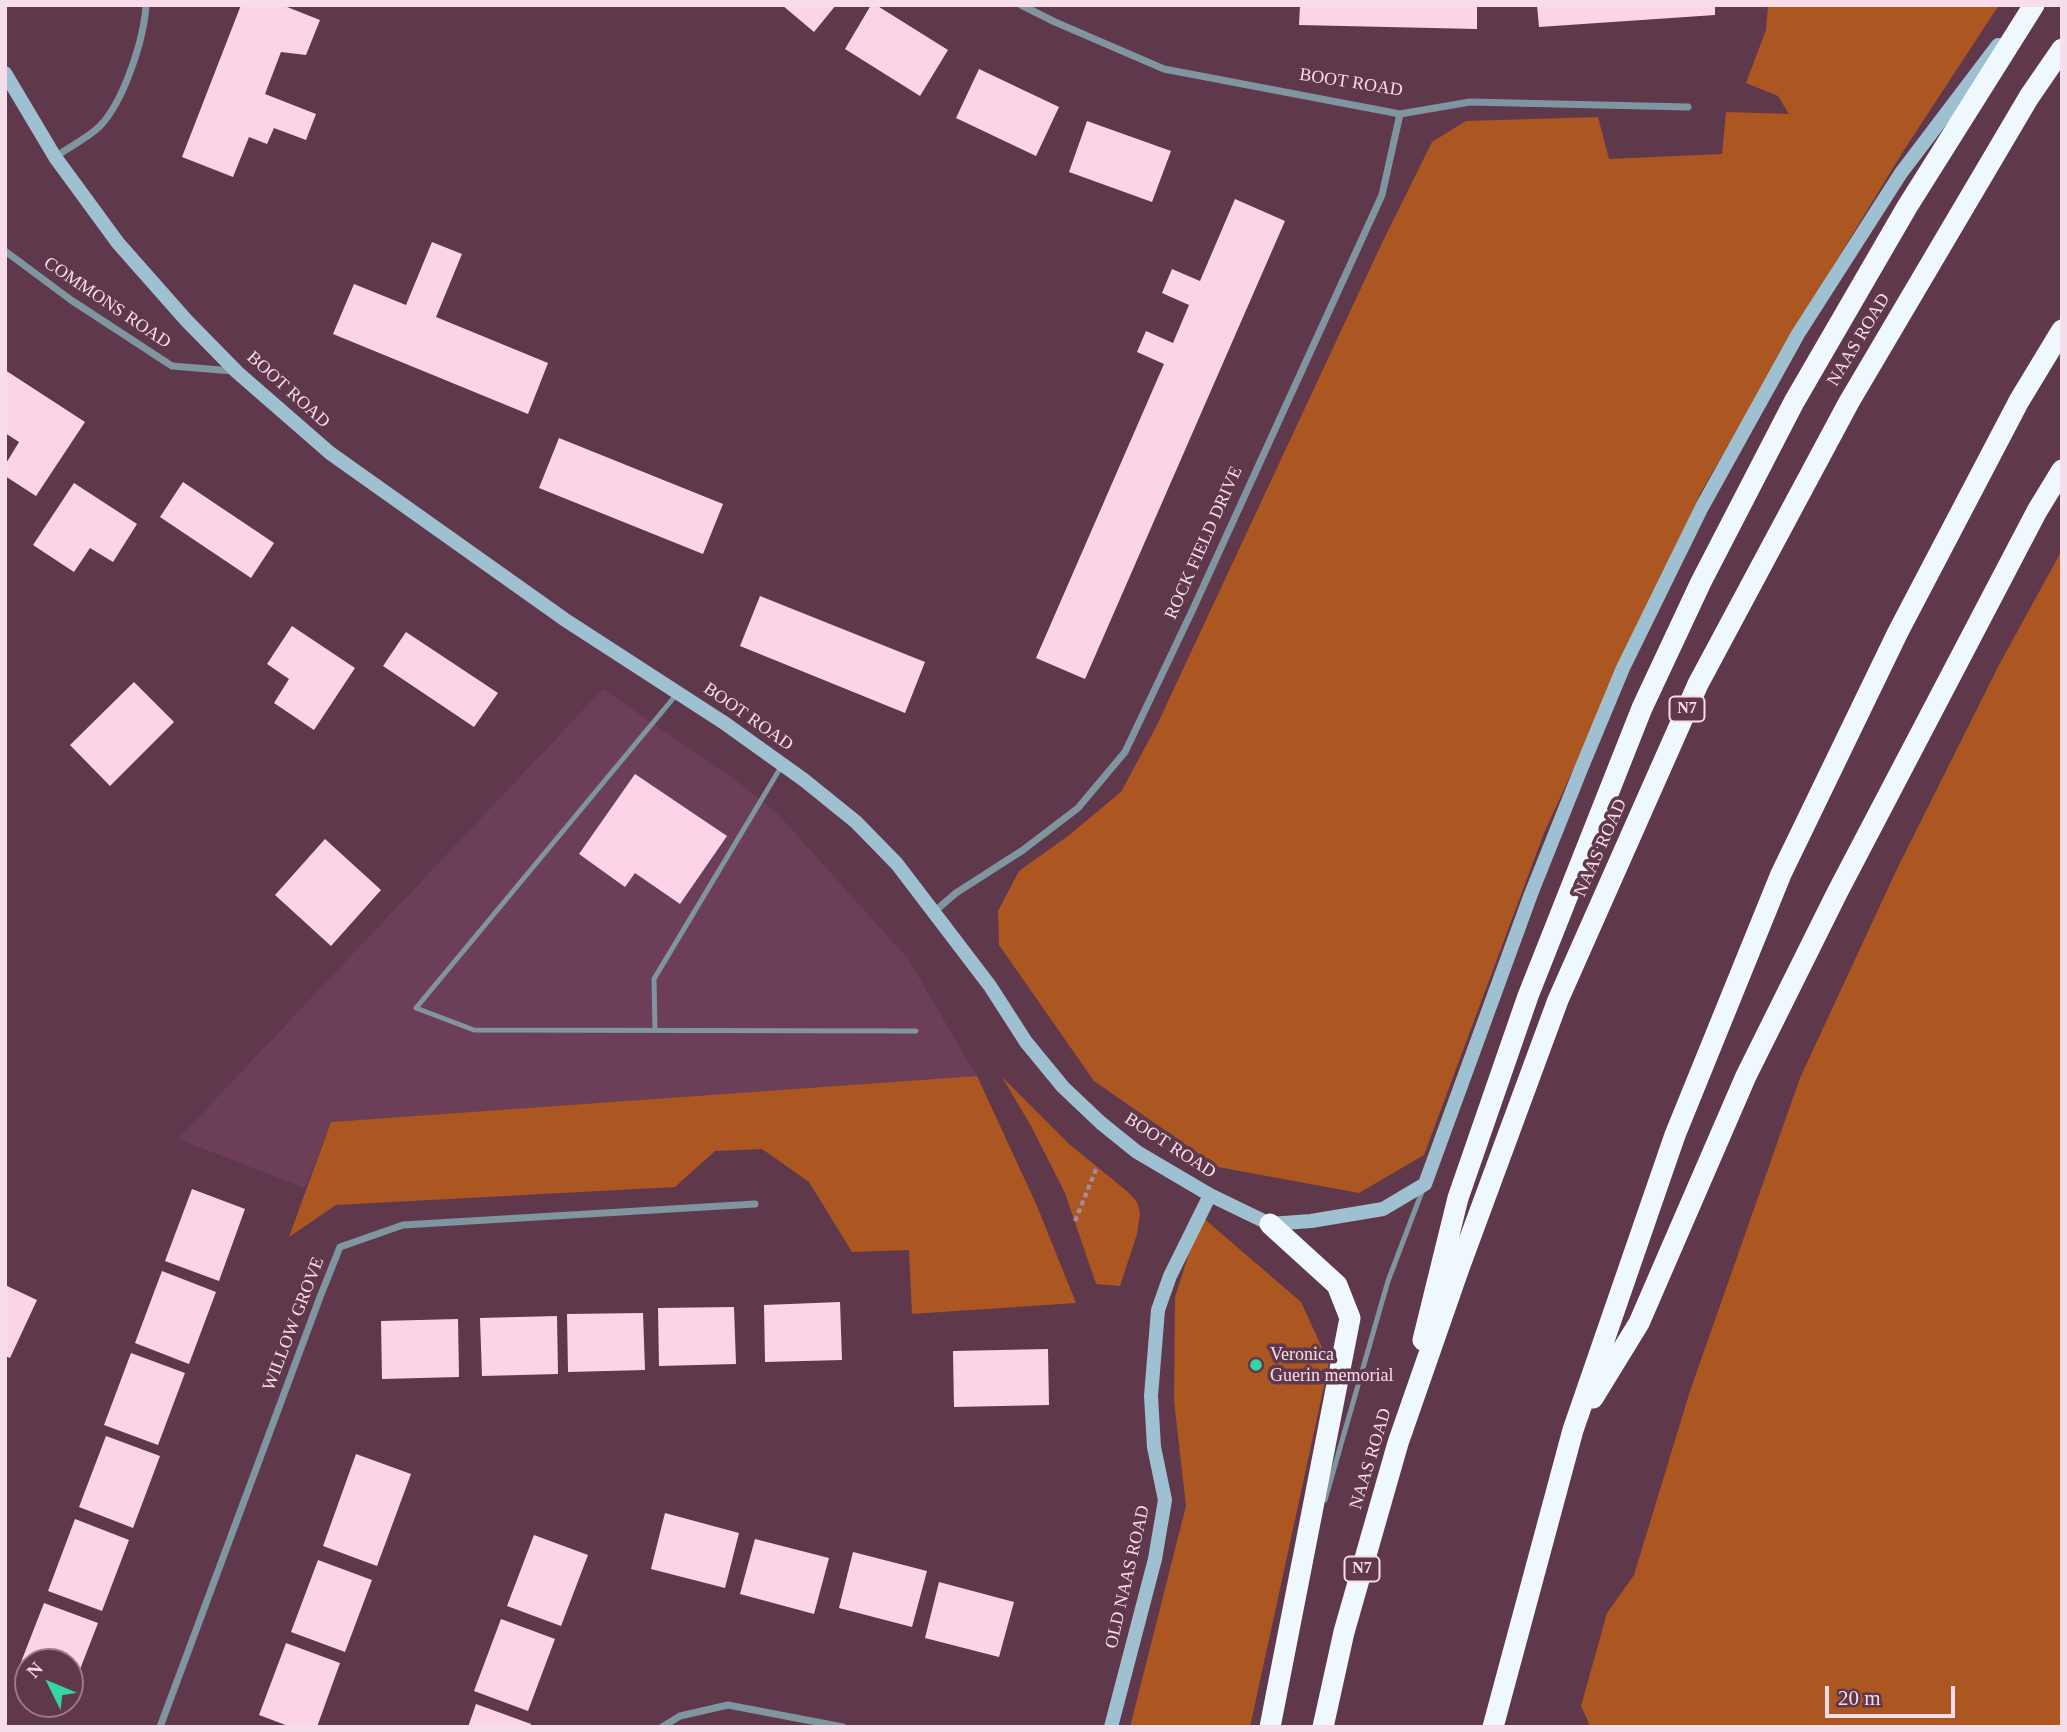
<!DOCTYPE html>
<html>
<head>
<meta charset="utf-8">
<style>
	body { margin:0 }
	#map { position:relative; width:2067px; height:1732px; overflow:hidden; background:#60384c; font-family:Georgia,serif }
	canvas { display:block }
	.frame { position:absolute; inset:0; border:7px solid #f7dde9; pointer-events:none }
	.north { position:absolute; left:14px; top:1648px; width:70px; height:70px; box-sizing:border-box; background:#60384c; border:2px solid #9c7a8b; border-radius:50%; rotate:313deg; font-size:19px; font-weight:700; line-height:28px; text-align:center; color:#f7dde9 }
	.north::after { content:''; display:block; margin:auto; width:24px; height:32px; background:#37d4a6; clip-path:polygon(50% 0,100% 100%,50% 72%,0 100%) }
	.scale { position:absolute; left:1825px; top:1686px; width:130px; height:32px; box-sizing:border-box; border:4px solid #f7dde9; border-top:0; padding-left:9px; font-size:21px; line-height:24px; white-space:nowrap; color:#f7dde9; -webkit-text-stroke:5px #60384c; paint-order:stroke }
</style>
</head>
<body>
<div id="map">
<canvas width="2067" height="1732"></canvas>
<div class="frame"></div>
<div class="north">N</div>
<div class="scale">20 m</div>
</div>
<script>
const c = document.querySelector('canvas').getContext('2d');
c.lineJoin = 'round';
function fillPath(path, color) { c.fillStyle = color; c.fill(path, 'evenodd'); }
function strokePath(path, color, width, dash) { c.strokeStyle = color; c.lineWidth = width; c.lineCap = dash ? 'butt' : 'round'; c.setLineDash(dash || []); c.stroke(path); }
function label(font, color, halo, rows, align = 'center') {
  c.font = font + ' Georgia,serif'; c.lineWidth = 7; c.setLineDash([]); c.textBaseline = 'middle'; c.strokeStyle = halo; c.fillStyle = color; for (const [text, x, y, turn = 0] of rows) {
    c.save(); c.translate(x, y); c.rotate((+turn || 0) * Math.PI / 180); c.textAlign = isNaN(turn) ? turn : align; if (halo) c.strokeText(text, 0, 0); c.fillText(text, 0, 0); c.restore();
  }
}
fillPath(new Path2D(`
	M603,689L738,782L776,812L908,959L977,1076L331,1122L305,1188L178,1139Z`), '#6d3e57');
fillPath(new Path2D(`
	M1768,5H1999L1904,150L1802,317L1700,494L1544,833L1424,1155L1359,1193L1218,1167L1094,1081L999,945L998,911L1019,871L1068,836L1121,792L1156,727L1382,243L1432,142L1466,121L1598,117L1609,159L1722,154L1726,112L1789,114L1778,96L1746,83L1766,30Z
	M2062,550V1727H1588L1589,1723L1581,1706L1607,1613L1634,1575L1690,1391L1800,1078L1897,869L1999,665Z
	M977,1076L1037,1206L1076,1303L912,1314L909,1250L852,1252L809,1182L762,1149L715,1151L675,1187L336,1205L289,1237L331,1122Z
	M1002,1077L1069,1144L1128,1192L1137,1202L1140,1213L1137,1234L1120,1286L1096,1284L1065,1193L1031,1126Z
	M1201,1216L1301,1302L1329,1363L1250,1727H1130L1186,1506L1174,1401L1175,1297Z`), '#ac5621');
fillPath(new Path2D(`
	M241,5H282L320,20L306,55L281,52L265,94L316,114L306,140L274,128L267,144L249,137L233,177L182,157Z
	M782,5H836L814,32Z
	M871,5H876L948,50L920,96L845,49Z
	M1300,5H1477V29L1299,25Z
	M1537,5H1715V15L1539,27Z
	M979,69L1059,107L1036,156L956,118Z
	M1087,121L1171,151L1152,202L1069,172Z
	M1235,199L1285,221L1085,679L1036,658L1164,364L1137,352L1146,331L1173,343L1189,305L1162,293L1172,269L1200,281Z
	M432,242L462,254L436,317L548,363L528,414L333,334L354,284L406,305Z
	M5,370L85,422L36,496L5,476V465L19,442L5,433Z
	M559,438L723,504L703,554L539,488Z
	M183,482L274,543L251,578L160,517Z
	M74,483L137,524L113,562L90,548L74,572L33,545Z
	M760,596L925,662L905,713L740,646Z
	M292,626L355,668L314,730L274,703L289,679L267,664Z
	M406,632L498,693L474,727L383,666Z
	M134,682L174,722L110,786L70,745Z
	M635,774L727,836L680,904L635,873L625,887L579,854Z
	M325,839L381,890L331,946L275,895Z
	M192,1189L245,1209L219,1281L165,1261Z
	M162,1271L216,1292L189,1364L135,1343Z
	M5,1285L37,1300L10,1358L5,1356Z
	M840,1302L842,1360L765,1362L764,1305Z
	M734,1307L736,1364L659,1366L658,1308Z
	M643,1313L645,1370L568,1372L567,1314Z
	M557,1316L558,1374L482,1376L480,1318Z
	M458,1319L459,1377L382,1379L381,1321Z
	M1048,1349L1049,1405L954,1407L953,1351Z
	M131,1353L185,1373L158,1445L104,1425Z
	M106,1436L160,1456L133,1528L79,1507Z
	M356,1454L411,1474L377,1566L323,1546Z
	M665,1513L739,1533L725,1588L651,1569Z
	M75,1519L129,1540L102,1611L48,1591Z
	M534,1535L588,1555L561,1626L507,1606Z
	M755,1539L829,1558L814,1614L740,1594Z
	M853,1552L927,1571L912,1627L839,1608Z
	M318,1560L372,1580L345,1652L291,1632Z
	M939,1582L1014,1602L999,1657L925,1638Z
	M44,1603L98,1623L70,1695V1662H28V1679L16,1675Z
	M501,1619L555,1639L528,1711L474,1691Z
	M286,1643L340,1663L317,1727H291L259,1715Z
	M476,1704L531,1724L530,1727H468Z`), '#fdd4e7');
strokePath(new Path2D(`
	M1075,1221L1097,1167`), '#a89', 4.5, [5, 3.5]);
strokePath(new Path2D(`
	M676,695L416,1008L474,1030L916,1031
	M655,1030L654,979L781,767
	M1325,1500L1388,1281L1423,1189`), '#7f959f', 5);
strokePath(new Path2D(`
	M1021,5L1055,22L1164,69L1400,114L1470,102L1688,107
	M55,157C69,147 88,138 100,126C124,101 144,39 146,5
	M5,251L71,300L172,366L233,371
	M934,912L956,893L1023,850L1078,808L1125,752L1193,609L1382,195L1400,114
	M160,1727L320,1297L340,1247L403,1225L755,1204
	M662,1727L680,1716L728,1705L843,1727`), '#7f959f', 7);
strokePath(new Path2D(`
	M5,73L55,157L118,243L186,320L237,372L330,453L564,619L723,722L804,780L856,822L897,864L990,986L1026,1042L1063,1087L1101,1123L1137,1152L1210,1195L1270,1224L1311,1221L1383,1209L1425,1184L1531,894L1581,769L1623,668L1702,507L1798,334L1901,173L1998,45
	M1111,1727L1155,1559L1165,1500L1154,1447L1151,1396L1158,1310L1170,1276L1210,1195`), '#9ec0d0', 14);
strokePath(new Path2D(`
	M1423,1340L1458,1198L1528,996L1642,708L1701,582L1794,402L1907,207L2034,5
	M1593,1398L1639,1323L1746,1076L1837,893L2037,511L2062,470
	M1270,1727L1350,1318L1337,1285L1270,1224
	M1323,1727L1344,1632L1398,1443L1459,1268L1558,1000L1698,684L1849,402L2029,97L2062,49
	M1493,1727L1573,1430L1675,1135L1781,874L1898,632L2019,401L2062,330`), '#eef8fd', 21);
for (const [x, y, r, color] of [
	[1256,1365,7,"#37d4a6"]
]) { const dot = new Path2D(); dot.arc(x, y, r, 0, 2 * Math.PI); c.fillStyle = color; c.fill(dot); strokePath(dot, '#60384c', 2.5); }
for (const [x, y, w] of [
	[1687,709,35],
	[1362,1569,35]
]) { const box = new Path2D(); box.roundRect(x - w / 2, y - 12.5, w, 25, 5); c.fillStyle = '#60384c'; c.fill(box); strokePath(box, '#f7dde9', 2); }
label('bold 16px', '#f7dde9', null, [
	["N7",1687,709],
	["N7",1362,1569]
]);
label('18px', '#f7dde9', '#60384c', [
	["BOOT ROAD",1351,83,9],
	["COMMONS ROAD",107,303,34],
	["NAAS ROAD",1859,340,-59],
	["BOOT ROAD",288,390,42],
	["ROCK FIELD DRIVE",1204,543,-66],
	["BOOT ROAD",748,717,35],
	["NAAS ROAD",1601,848,-66],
	["BOOT ROAD",1170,1146,33],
	["WILLOW GROVE",294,1324,-69],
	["NAAS ROAD",1371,1459,-73],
	["OLD NAAS ROAD",1128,1577,-77]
]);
label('18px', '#f7dde9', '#60384c', [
	["Veronica",1270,1355],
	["Guerin memorial",1270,1376]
], 'left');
</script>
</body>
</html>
